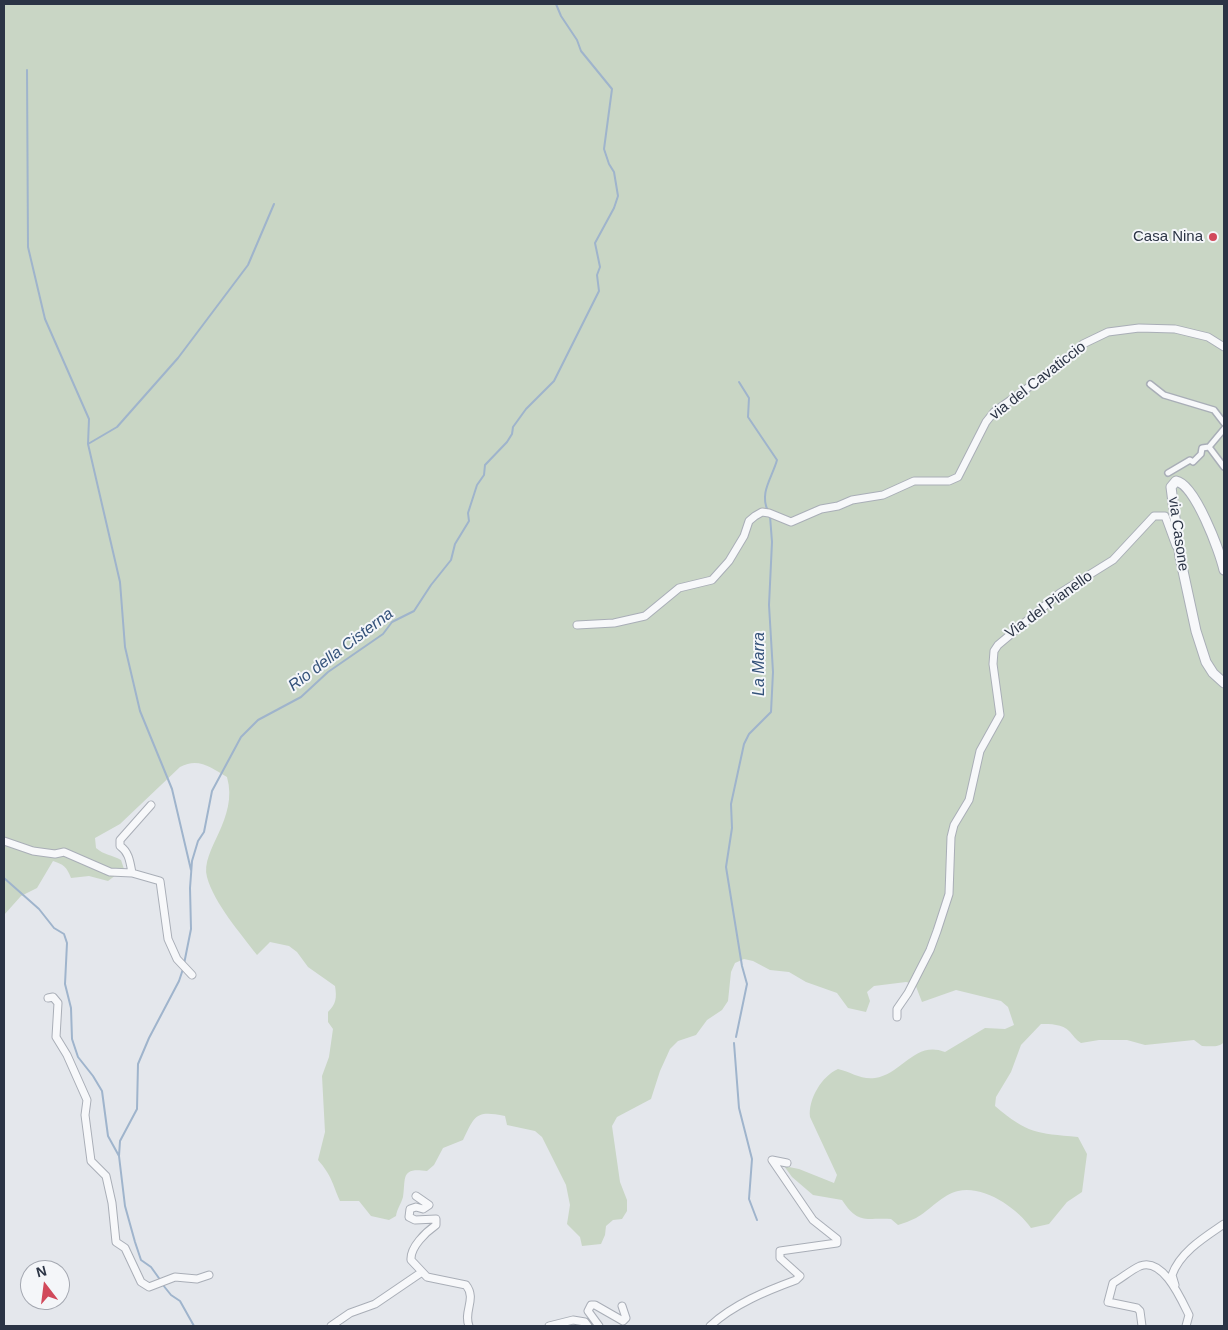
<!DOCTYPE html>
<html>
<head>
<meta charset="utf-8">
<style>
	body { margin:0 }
	#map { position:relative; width:1228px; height:1330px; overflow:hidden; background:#e4e7ec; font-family:Arial,sans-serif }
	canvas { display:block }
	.frame { position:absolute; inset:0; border:5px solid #2b3445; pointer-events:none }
	.north { position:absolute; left:20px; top:1260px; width:50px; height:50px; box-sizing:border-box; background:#f4f6f9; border:1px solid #a4a8b1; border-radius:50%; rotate:345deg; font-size:14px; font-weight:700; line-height:20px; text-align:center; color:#2b3445 }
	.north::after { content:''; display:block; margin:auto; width:18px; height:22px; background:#d1495b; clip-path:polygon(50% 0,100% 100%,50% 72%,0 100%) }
</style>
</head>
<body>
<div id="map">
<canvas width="1228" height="1330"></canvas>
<div class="frame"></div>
<div class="north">N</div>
</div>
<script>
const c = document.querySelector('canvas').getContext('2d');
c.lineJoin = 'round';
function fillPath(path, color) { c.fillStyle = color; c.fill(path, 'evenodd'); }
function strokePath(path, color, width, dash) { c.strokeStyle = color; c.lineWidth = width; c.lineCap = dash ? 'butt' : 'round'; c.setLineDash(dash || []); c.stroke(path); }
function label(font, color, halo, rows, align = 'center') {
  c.font = font + ' Arial,sans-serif'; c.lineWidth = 4; c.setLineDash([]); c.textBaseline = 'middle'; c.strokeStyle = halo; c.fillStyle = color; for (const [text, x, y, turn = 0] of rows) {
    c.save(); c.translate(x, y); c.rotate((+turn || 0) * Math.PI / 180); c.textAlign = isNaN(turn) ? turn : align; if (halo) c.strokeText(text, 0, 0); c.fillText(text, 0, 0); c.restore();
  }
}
fillPath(new Path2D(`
	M4,4H1224V1042C1219,1048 1209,1046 1202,1046L1194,1040L1145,1045L1127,1040H1099L1081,1043C1075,1039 1074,1036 1069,1031C1063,1024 1050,1024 1041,1024L1021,1045L1011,1072L996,1097L995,1106C1028,1134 1036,1133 1078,1137L1087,1154L1082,1192L1067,1202L1049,1224L1031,1228C1017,1208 984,1185 958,1191C943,1194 929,1211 916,1218C910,1221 904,1223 898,1225L891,1219C864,1218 858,1224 842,1200L813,1195L792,1177L784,1166L799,1169L834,1183L837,1175L810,1117C808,1099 822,1076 838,1069C851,1072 861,1080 875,1078C902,1074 915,1040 945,1052L985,1028L1005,1029L1014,1025L1008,1007L1001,1001L956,990L922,1002L915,984L906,982L874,986L867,992L870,1001L866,1012L848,1008L837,993L806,982L789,972L770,970L753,961L744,959L735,963L731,972L728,1001L722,1010L707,1020L696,1035L678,1041L670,1049L660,1071L651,1099L617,1117L612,1126L620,1182L627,1200V1211L622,1219L613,1220L606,1226L605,1235L601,1244L582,1246L580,1237L567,1224L570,1205L566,1185L542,1137L535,1131L507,1125L505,1116C476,1110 475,1115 463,1140L443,1148L434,1165L427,1171C400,1167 406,1178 403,1197C401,1204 397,1209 396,1216L389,1220L371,1216L359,1201H340C332,1183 332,1176 318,1160L325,1132L322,1076L329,1057L333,1029L328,1022V1012C336,1004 337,998 335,986L308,967L297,952L289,946L270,942L257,955C241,934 214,903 207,877C200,850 239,819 227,777C211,768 199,757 180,767L120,824L95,838L96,848C104,855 112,855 121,860L124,869L108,881L89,876L71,878C67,867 63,864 53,861L37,888L21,896L4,915Z`), '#c9d6c5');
strokePath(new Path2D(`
	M27,70L28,247L45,319L89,419L88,444L120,582L125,647L140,711L172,789L191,870
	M739,382L749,398L748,417L777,460C772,478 759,493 768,511
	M88,444L117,427L178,358L248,265L274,204
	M4,878L39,909L54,928L64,934L67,943L65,984L71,1008L72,1039L78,1057L93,1076L102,1091L108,1136L119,1156
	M184,964L191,929L190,888L192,861L198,841L204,832L212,791L241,737L258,720L301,697L328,672L383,634L392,622L414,611L431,585L451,560L455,544L469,521L468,513L477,485L484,475L485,465L507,442L512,434L513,427L526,409L554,381L599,291L597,275L600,267L595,243L614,208L618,196L614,172L609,164L604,149L612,89L581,51L577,40L561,16L556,4
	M736,1037L747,984L742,966L726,867L732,828L731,804L744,744L749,734L771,712L773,672L769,605L772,542L770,516
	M734,1043L739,1108L752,1159L749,1199L757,1220
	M161,1281L151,1267L141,1260L135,1242L125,1206L119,1156L120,1141L137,1109L138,1064L149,1038L179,981L183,969
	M163,1285L171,1295L180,1301L194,1326`), '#9fb4cc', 2);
const pedestrian = new Path2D(`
	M1150,384L1164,395L1214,410L1224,423
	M1209,447L1224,467
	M1168,473L1190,460L1193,462L1201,454L1202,448L1209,447L1224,429`);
const minor = new Path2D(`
	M577,625L614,623L645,616L679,588L712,580L729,561L744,536L749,521L755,516L762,512L769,513L791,522L821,509L838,506L852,500L883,495L914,481H949L958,477L986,422L994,412L1061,364L1083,344L1108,332L1139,328L1175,329L1208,337L1224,347
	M151,805L120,840V846C129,852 130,862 132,873L160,881L168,939L177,959L192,975
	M4,841L33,851L55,854L64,852L110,872L132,873
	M48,998L53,997L58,1003L56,1037L67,1055L87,1100L85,1115L91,1161L106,1176L112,1203L116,1242L125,1248L141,1282L149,1287L175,1277L197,1279L209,1275
	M897,1017V1009L908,993L930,950L937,931L949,894L951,837L954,825L969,800L980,751L1000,715L993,664L994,651L998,645L1060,593L1113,560L1154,516H1165L1176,546
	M416,1196L429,1205L423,1209L416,1207L410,1209L409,1217L415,1220L436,1219V1225C426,1232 410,1247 411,1260L427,1277L466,1285C477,1299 463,1311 469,1326
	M1175,1285L1172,1275C1180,1252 1205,1237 1224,1224
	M331,1326L350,1313L375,1304L422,1272
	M549,1326L573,1320L585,1322L588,1326
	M599,1326L588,1311L591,1305H595L623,1321L626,1318L622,1306
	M710,1326C734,1304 766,1291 796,1280L800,1276L780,1258V1251L837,1243V1239L813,1220L772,1160L787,1163
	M1142,1326L1140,1311L1137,1308L1108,1302L1113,1283C1122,1278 1131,1270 1140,1266C1163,1257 1181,1299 1189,1315L1186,1326`);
const tertiary = new Path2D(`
	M1224,570C1220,552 1195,484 1176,481L1171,487L1180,557L1196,631L1206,662L1213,673L1224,683`);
strokePath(pedestrian, '#a9aeb7', 8);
strokePath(minor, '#a9aeb7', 9);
strokePath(tertiary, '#a9aeb7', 11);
strokePath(pedestrian, '#f7f8fa', 5);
strokePath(minor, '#f7f8fa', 7);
strokePath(tertiary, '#f7f8fa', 9);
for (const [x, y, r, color] of [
	[1213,237,5,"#d1495b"]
]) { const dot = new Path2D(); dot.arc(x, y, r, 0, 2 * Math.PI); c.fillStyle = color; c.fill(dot); strokePath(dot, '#f4f6f9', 2); }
label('15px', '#2b3445', '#f4f6f9', [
	["Casa Nina",1203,237]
], 'right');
label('15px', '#2b3445', '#f4f6f9', [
	["via del Cavaticcio",1038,381,-38],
	["via Casone",1178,534,82],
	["Via del Pianello",1049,605,-36]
]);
label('italic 16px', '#34527a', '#f4f6f9', [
	["Rio della Cisterna",341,650,-37],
	["La Marra",760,664,-90]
]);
</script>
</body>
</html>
